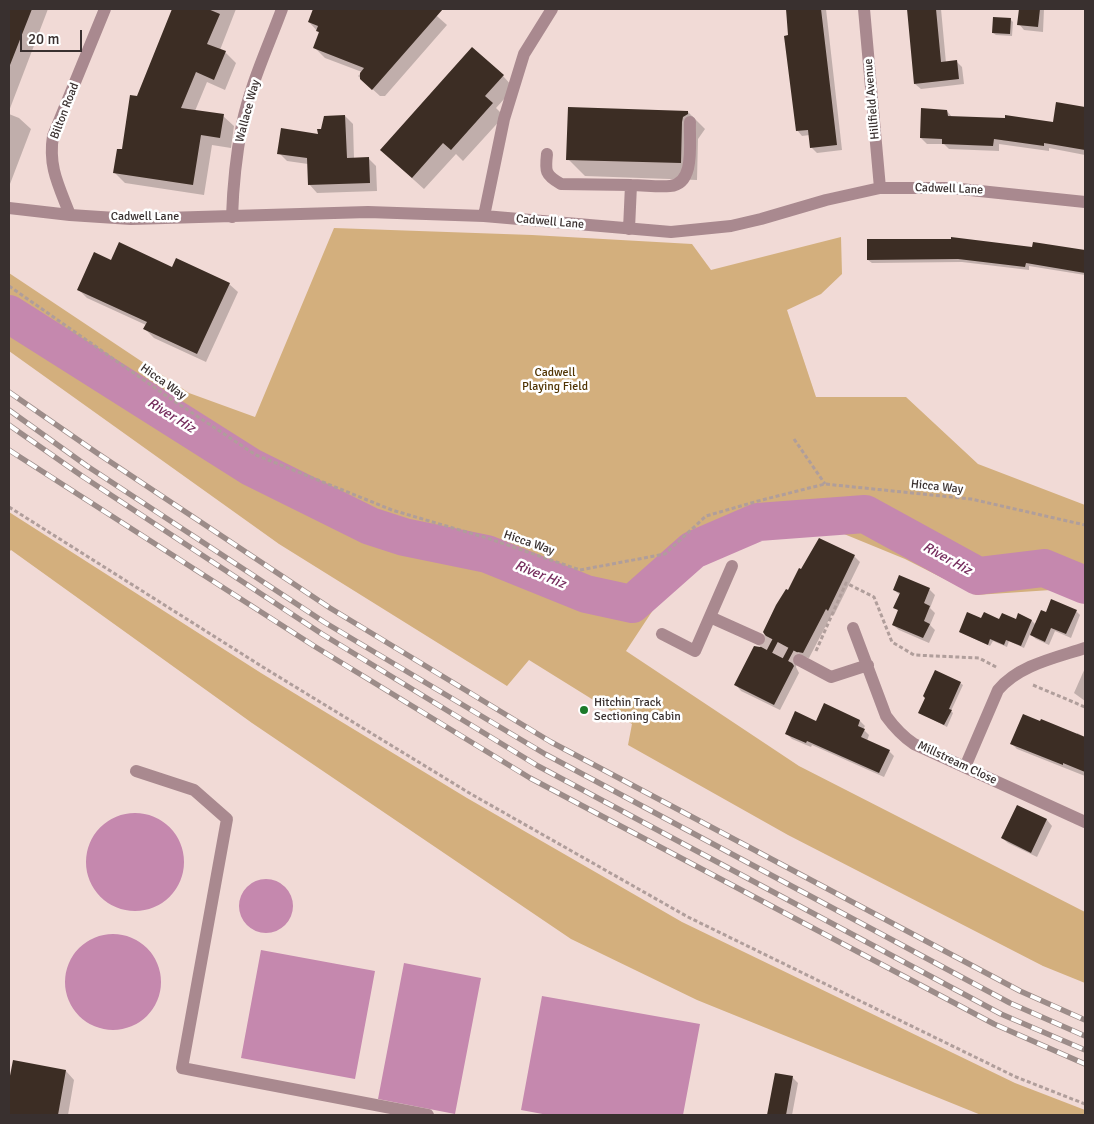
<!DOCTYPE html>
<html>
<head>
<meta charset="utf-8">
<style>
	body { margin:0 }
	#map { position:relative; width:1094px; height:1124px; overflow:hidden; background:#f1dad6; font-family:Signika,sans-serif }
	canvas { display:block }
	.frame { position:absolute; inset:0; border:10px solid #39302f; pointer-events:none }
	.scale { position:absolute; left:20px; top:30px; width:62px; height:22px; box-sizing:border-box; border:2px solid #39302f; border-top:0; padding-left:6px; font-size:15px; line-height:18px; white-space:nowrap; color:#39302f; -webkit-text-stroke:4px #fff; paint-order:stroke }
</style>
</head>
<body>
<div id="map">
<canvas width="1094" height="1124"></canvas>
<div class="frame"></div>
<div class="scale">20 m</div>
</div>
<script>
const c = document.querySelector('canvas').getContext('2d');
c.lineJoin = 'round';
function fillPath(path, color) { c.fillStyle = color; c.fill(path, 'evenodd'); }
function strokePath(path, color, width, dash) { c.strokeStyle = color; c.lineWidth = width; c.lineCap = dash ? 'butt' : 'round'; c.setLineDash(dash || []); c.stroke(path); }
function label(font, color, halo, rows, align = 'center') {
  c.font = font + ' Signika,sans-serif'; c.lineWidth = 5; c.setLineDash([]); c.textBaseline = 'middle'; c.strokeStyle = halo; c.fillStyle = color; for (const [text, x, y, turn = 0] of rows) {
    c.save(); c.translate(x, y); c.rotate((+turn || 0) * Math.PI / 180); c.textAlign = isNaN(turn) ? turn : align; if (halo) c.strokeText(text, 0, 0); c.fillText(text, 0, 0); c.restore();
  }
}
fillPath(new Path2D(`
	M334,228L532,235L692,244L711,270L841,237L842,274L821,294L787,310L816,397H906L978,464L1085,505V596L1051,590L976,595L905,559L844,534H779L728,545L686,560L626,651L799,766L1085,912V983L1043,966L788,835L628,745L632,724L529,660L507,686L279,544L9,351V273L189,393L255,417Z
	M9,512L261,673L467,798L682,922L1015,1083L1085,1110V1115H981L697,1000L571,939L252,723L11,550L9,552Z`), '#d3af7d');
fillPath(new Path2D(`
	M86 862a49 49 0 1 1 98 0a49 49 0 1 1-98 0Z
	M239 906a27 27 0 1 1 54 0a27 27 0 1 1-54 0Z
	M65 982a48 48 0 1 1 96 0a48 48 0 1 1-96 0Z
	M261,950L375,971L355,1079L241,1058Z
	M404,963L481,978L455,1114L378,1099Z
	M542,996L700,1024L683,1115H548L521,1110Z`), '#c588ae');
fillPath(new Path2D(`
	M9,9H48L9,111Z
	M174,9H236L220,50L225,52L236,63L225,90L207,82L195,111L223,116L234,126L231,148L212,145L204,195L125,183L114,172L123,151L138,98Z
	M314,9H429L447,25L385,96H380L358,76L362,72L325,58L315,48L320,34L309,22Z
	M788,9H826L842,150L817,153L811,147L810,135L802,136L797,130Z
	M908,9H941L946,63L956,61L962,67L964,84L921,89L915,84Z
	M1020,9H1044L1043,32L1024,30L1019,24Z
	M1010,19L1013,22L1012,36L996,35L993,33Z
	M503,76L514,88L496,108L504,116L463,161L456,154L424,189L394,162Z
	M1057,104L1085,108V155L1049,148V151L999,144V151L949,149L944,144H927L921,138L947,111L952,117L1054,124Z
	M688,112L705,129L698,139L697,180L585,176L568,159Z
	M9,114L19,118L31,129L10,184Z
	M345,116L353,124L354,159L368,158L376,166L377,191L317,193L309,184L308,164L287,161L279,153L319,135Z
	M1034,243L1085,251V275L1029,266V270L962,262L872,263L868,260L1033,248Z
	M112,262L173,269L229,284L238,292L206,362L154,338L145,329L146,325L87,298L78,289Z
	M854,556L860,562L834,615L832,614L809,658L804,657L797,661L796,667L799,673L780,710L741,691L736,685L761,648L767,643L789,592Z
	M929,589L935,595L930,608L935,613L930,625L935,630L929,643L899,630L893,625L899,612L895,607L900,595L894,590Z
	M1076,611L1080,615L1071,638L1055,631L1049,645L1036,639L1030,634L1024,648L1009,641L1007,647L993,641L990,646L960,632L982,620H1016L1019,615L1032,621L1036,625L1046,613Z
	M1085,668V701L1074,693Z
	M960,683L963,685L951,711L953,713L947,727L920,713Z
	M860,721L865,726L863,729L869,735L867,741L889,751L894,756L884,777L812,745L811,747L792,739L787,734L817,722Z
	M1077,733L1085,737V776L1017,749L1011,743L1077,735Z
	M1017,806L1047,820L1052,826L1037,857L1008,843L1002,838Z
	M14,1062L66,1071L74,1080L68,1115H9V1088Z
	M776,1075L792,1077L798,1083L792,1115H769Z`), '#0003');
strokePath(new Path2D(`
	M9,314L251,467L370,526L404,537L487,554L586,594L632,604L693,550L758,522L865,514L978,576L1044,568L1085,585`), '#c588ae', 38);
fillPath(new Path2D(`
	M9,9H32L10,65H9Z
	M172,9H208L220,14L207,44L226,51L214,80L196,72L181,108L224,114L220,138L201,135L193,185L113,173L117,149H122L130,95L137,96Z
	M313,9H443L372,90L360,79V73L364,68L313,48L319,32L316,31L318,26L308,22Z
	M786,9H821L837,145L810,148L808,130L796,131L784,36L788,35Z
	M907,9H936L941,62L957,60L959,79L914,84Z
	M1019,9H1040L1038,27L1017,25Z
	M993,17L1011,18L1010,34L992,33Z
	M472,47L504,75L485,96L493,103L451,150L443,143L412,178L380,150Z
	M1056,102L1085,107V150L1044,143V146L994,139L993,146L942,144V139L920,138L921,108L947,110L948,116L1005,118V115L1053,122Z
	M568,107L688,111V114L683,117L682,122L681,163L566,160Z
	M345,115L347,158L369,157L370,183L308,185L307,158L277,154L281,128L318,134L317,129H321L324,116Z
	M951,237L1032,247L1033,242L1085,250V273L1026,263L1025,267L958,259L867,260V239H951Z
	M119,242L172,267L176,258L230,283L197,354L143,329L147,322L77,290L94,252L111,260Z
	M819,538L855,555L828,611L826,609L803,653L798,652L792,656L791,661L794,666L774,705L734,685L754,646L760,647L766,643L767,638L763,632L776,605L786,589L788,590L799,568L801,569Z
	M899,575L930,588L924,603L930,606L924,621L930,624L923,638L892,625L898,610L893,608L900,593L893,590Z
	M1051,599L1077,610L1066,634L1051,628L1045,642L1030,635L1041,610L1046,612Z
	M967,612L981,618L984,612L999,619L1002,613L1016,619L1018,613L1032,620L1021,646L1006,640L1004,645L990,639L988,645L959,632Z
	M935,670L961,682L949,709L952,710L944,725L918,713L925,698L923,696Z
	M824,703L860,720L858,726L865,729L861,737L890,750L879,773L807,741L806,743L785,734L795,711L816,721Z
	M1023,714L1040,721L1041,719L1085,737V772L1063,763V765L1010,744Z
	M1017,805L1047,819L1031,853L1001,838Z
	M13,1060L66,1070L58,1115H9V1081Z
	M775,1073L793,1076L786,1115H767Z`), '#3c2d24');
strokePath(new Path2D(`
	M759,639L799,660`), '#ccb8b5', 12, [12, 6]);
strokePath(new Path2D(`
	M9,286L168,397L256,455L392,510L487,538L580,570L665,554L706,516L758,501L825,484L971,499L1085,525
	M794,439L825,484
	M9,507L266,669L471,794L688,917L1016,1077L1085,1104
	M816,651L846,583L874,597L892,642L914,655L979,658L998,668
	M1033,685L1085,707`), '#b09e9b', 3, [4, 2.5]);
strokePath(new Path2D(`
	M864,9L880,188
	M547,154C545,171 545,175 561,184L631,185L629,229
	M631,185C644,185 657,187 670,186C696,184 689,142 690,122
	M9,208L70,215L131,219L368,212L484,216L671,232L731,226L761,219L826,200L880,188H951L1085,202
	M70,215C59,186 48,167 53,136L105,9
	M484,216L504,119L524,54L552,9
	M232,217C233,186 236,156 242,125C250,85 268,47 282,9
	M710,617L759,639
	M853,628L886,716C894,727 902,736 914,744L1085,822
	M662,634L695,651L732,566
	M799,660L831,677L868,665
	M965,767L998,690C1019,665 1055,658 1085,648
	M136,771L194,790L227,819L182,1068L428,1115`), '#a9898f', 12);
const rail = new Path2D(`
	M9,392L97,453L330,608L551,742L1020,991L1085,1020
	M9,410L87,466L324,622L545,754L1010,1003L1085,1036
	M9,425L82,476L322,634L538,766L1001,1014L1085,1050
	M9,450L314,646L530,778L994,1024L1085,1064`);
strokePath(rail, '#9c8c89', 5.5);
strokePath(rail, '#fff', 4, [11]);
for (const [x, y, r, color] of [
	[584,710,5,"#1c7929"]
]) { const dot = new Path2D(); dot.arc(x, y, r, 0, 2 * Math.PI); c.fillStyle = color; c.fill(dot); strokePath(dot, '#fff', 2); }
label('12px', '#39302f', '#fff', [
	["Hillfield Avenue",872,99,-95],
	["Bilton Road",65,111,-69],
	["Wallace Way",248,111,-75],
	["Cadwell Lane",949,189,2],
	["Cadwell Lane",145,217],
	["Cadwell Lane",550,222,5],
	["Hicca Way",163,382,35],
	["Hicca Way",937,487,6],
	["Hicca Way",529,543,19],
	["Millstream Close",957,763,25]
]);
label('12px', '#503403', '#fff', [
	["Cadwell",555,373],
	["Playing Field",555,387]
]);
label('12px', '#39302f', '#fff', [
	["Hitchin Track",594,703],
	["Sectioning Cabin",594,717]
], 'left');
label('italic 14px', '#762d5e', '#fff', [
	["River Hiz",171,416,32],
	["River Hiz",947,559,29],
	["River Hiz",540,575,22]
]);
</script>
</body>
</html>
